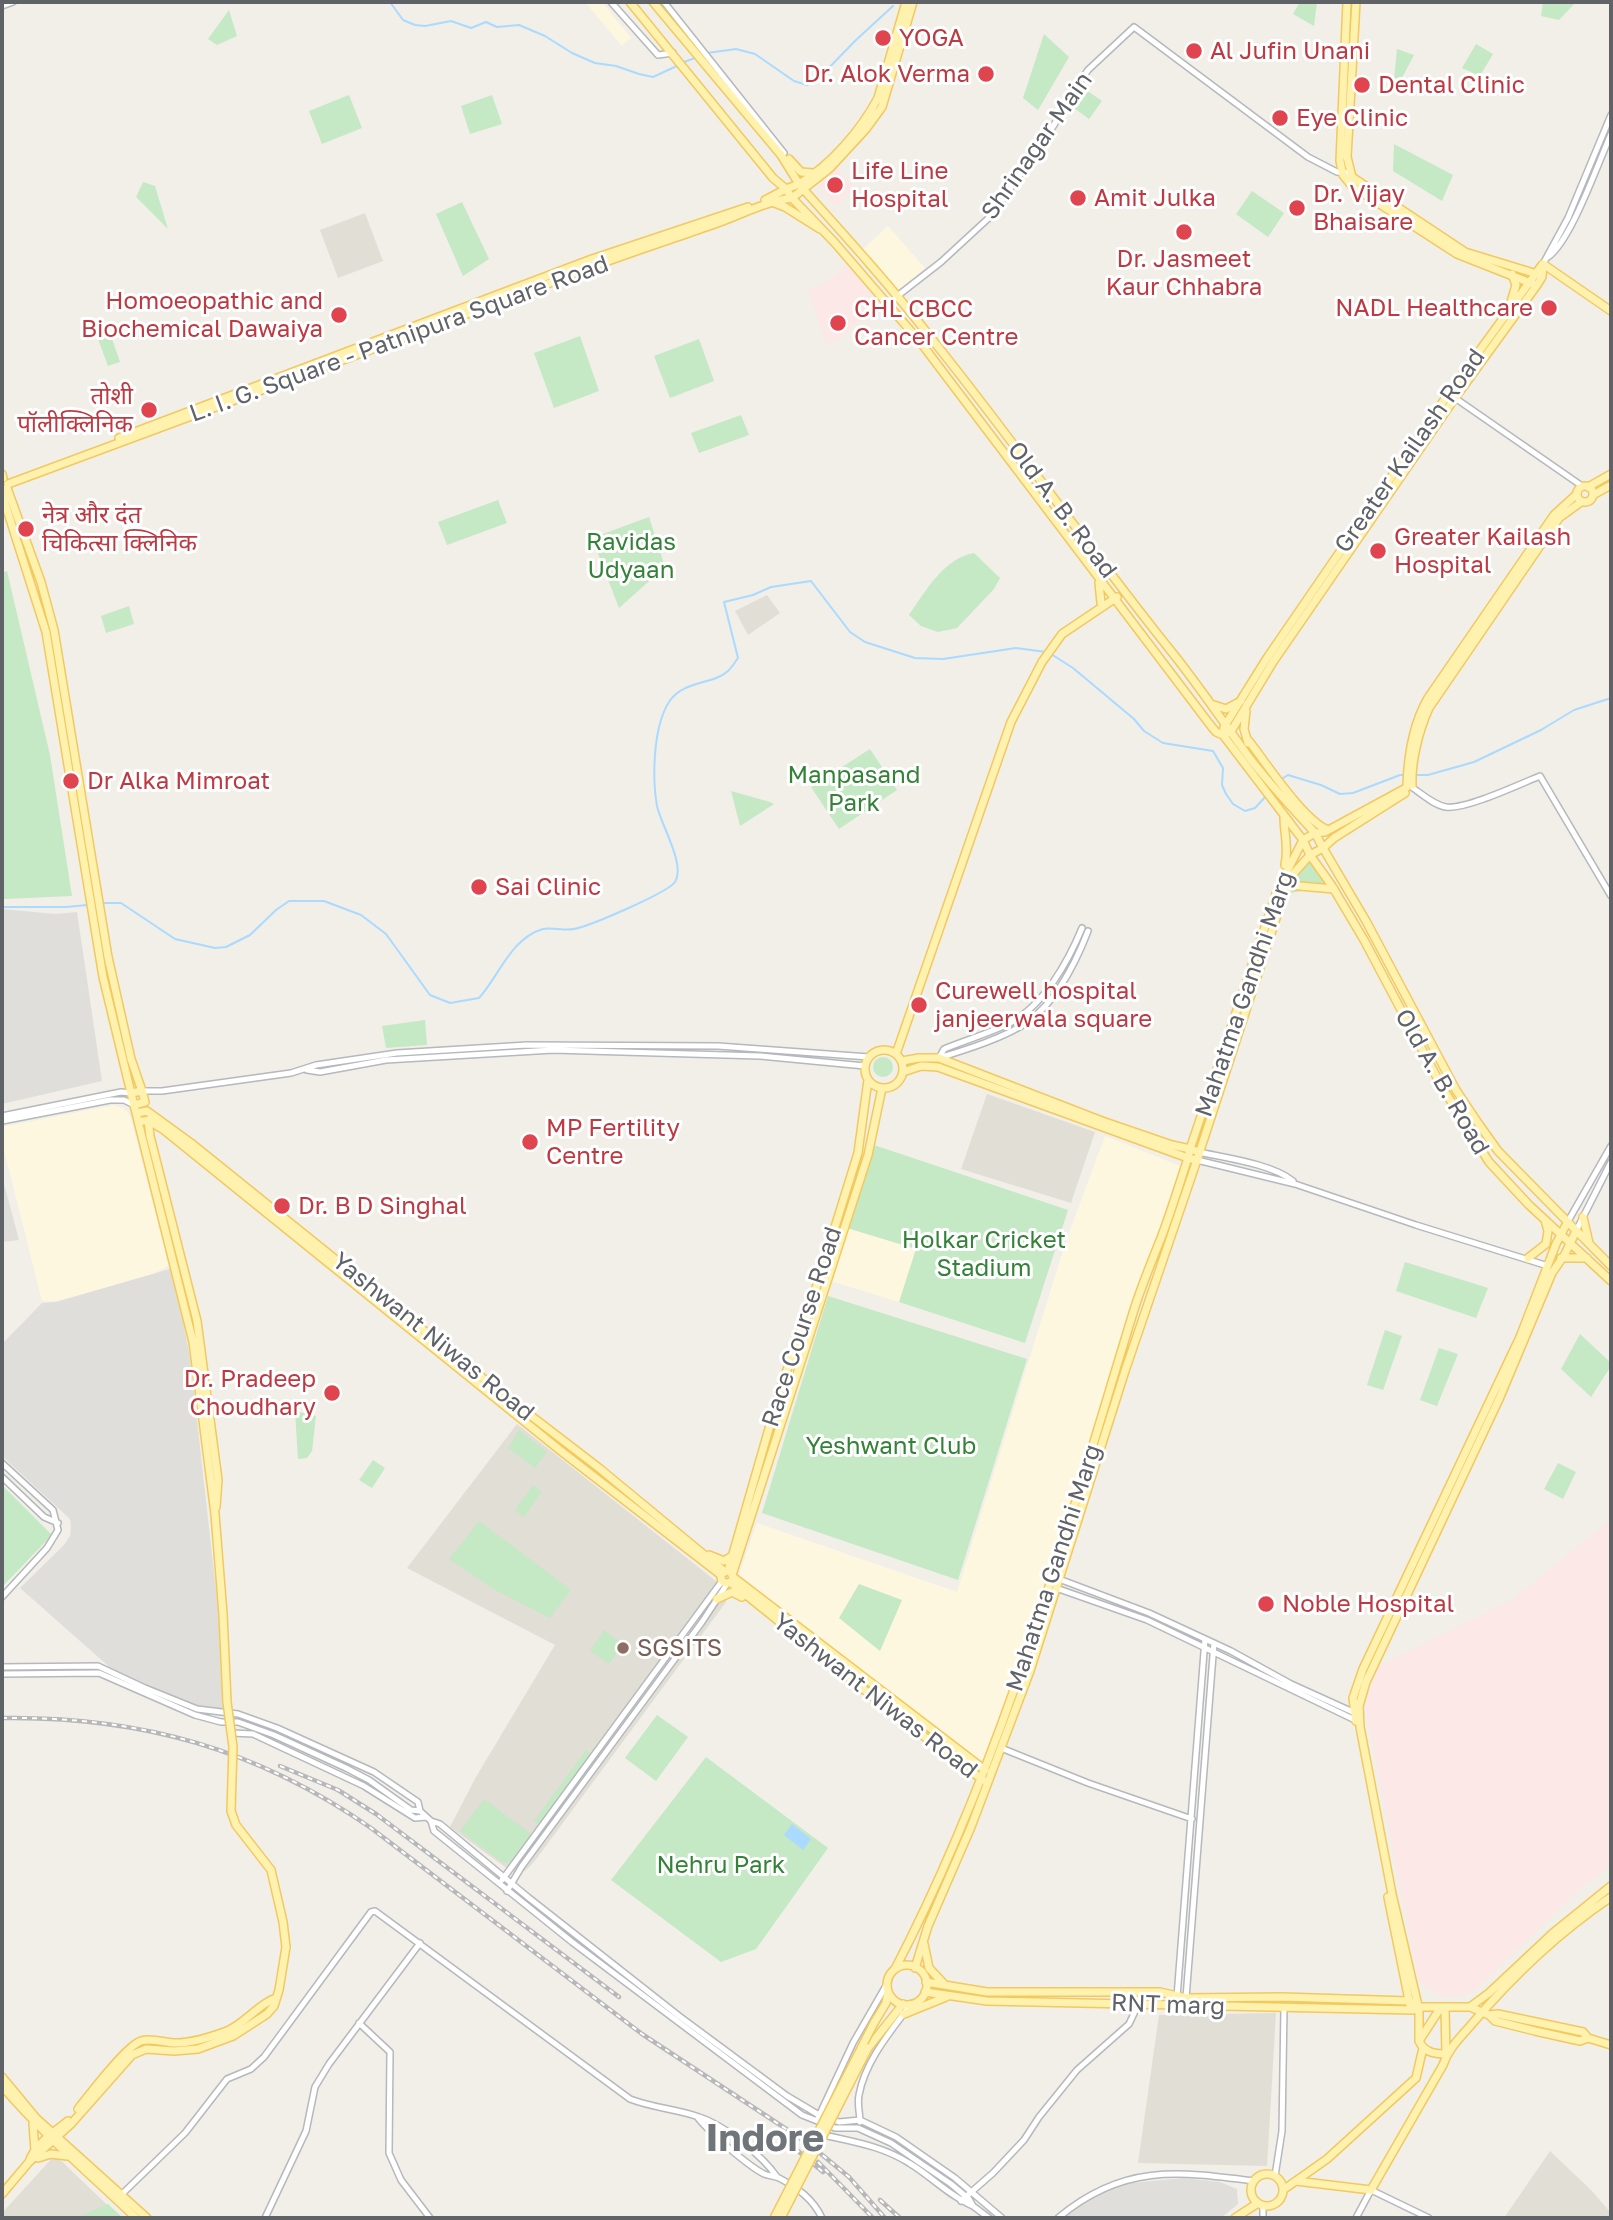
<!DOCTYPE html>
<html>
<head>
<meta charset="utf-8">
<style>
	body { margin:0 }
	#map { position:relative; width:1613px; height:2220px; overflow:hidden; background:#f1efe8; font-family:"Golos Text",sans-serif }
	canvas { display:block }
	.frame { position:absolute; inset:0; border:4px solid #5f6368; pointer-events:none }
</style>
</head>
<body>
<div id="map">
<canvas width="1613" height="2220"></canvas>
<div class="frame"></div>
</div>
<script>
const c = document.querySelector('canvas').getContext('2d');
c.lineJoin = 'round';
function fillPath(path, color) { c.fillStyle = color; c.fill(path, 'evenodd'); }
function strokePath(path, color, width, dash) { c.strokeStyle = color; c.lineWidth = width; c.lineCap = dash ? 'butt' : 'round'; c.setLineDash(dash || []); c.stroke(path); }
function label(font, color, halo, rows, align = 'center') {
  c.font = font + ' "Golos Text","Noto Sans Devanagari",sans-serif'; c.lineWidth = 6; c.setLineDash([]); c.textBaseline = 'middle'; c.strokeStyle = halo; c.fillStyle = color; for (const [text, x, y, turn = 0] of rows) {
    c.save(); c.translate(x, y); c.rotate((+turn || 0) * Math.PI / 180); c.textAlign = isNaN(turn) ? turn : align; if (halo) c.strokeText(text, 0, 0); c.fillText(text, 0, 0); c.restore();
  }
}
fillPath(new Path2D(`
	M585,2H602L631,38L622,46Z
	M888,226L925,268L897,292L862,250Z
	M114,1105L123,1108L130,1115L169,1265L153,1274L87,1293L55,1301H42L2,1142V1127Z
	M1105,1136L1183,1167L1026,1661L982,1767L739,1575L757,1523L957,1592L1066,1241Z
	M847,1228L916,1249L899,1302L831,1281Z`), '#fef7e0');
fillPath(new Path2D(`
	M2,909L55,914L77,912L102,1081L2,1104Z
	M2,1176L19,1240L2,1242Z
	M173,1268L190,1358L218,1608L224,1714L201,1710L114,1671L20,1588L64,1545L70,1536L71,1526L70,1519L2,1456V1344L42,1303L56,1302Z
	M1184,2178L1220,2182L1237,2189L1238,2204L1221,2218H1062L1084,2201L1120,2184Z`), '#e0deda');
fillPath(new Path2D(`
	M365,213L383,261L338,278L320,230Z
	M767,595L780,613L748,635L735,611Z
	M987,1094L1095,1132L1071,1203L961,1169Z
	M517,1424L721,1585L727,1592L726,1602L534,1862L525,1871L512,1872L450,1827L476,1777L555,1645L407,1568Z
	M1276,2013L1267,2166L1138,2163L1159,2015Z
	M1550,2151L1591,2190L1611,2213V2218H1504Z
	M55,2155L121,2218H2V2213Z`), '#e1ded6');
fillPath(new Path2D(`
	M835,165L855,188L835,206L815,182Z
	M848,264L880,304L835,342L827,344L808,290L828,281Z
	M1611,1519V1865L1582,1887L1472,1993L1454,1997L1438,1994L1425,1987L1418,1979L1365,1705L1377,1667L1512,1600Z`), '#fce8e6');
fillPath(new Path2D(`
	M1300,2H1317L1314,26L1293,14Z
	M1543,2H1576L1559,20L1541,16Z
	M229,10L237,36L217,45L208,39Z
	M1044,34L1069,57L1038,110L1023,98Z
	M1476,44L1493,54L1480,76L1462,68Z
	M1397,49L1414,55L1395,91L1393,89Z
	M1086,90L1102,101L1089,119L1074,108Z
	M349,95L362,128L322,144L309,111Z
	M492,95L502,124L470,134L461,106Z
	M1394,144L1453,175L1442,201L1393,171Z
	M143,182L155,186L168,229L136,197Z
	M1252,191L1284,213L1268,237L1236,214Z
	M462,202L489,259L463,276L436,214Z
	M107,324L120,362L108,366L94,328Z
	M580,336L599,391L554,408L534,353Z
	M699,339L714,381L670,398L654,356Z
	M741,415L749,435L699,453L691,433Z
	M498,500L507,523L447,545L438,522Z
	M649,517L665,567L619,608L592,538Z
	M974,553L1000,578L994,589L957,628L938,632L921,626L909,615C925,592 944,558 974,553Z
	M7,571L50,755L72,896L5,899L2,897V573Z
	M129,606L134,624L106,633L101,616Z
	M870,749L897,790L839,829L811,787Z
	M731,791L770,802L774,804L740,826Z
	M1310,855L1332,886L1284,894Z
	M425,1020L427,1045L386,1048L382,1026Z
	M873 1067a10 10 0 1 1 20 0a10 10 0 1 1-20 0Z
	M874,1145L1068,1210L1025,1343L899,1302L916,1249L847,1228Z
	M1405,1262L1488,1288L1476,1318L1396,1291Z
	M828,1296L1027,1359L958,1580L762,1513Z
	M1385,1330L1402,1336L1383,1390L1367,1385Z
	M1580,1334L1611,1363V1366L1591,1397L1561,1369Z
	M1439,1348L1458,1354L1437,1406L1420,1400Z
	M295,1411L316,1416L312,1451L307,1458L298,1459Z
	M519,1430L547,1452L535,1468L508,1448Z
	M373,1460L385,1468L372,1488L359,1480Z
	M1558,1463L1576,1472L1563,1499L1544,1489Z
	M2,1485L52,1535L2,1587Z
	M533,1485L542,1492L524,1517L515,1510Z
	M479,1521L571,1590L550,1618L495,1590L449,1559Z
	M859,1584L902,1600L880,1651L839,1618Z
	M604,1630L623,1644L609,1664L590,1651Z
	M657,1715L688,1737L656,1781L625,1758Z
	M586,1750L594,1757L542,1828L534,1821Z
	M706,1757L828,1848L756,1949L721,1962L611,1880Z
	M484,1799L535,1837L514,1862L503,1863L460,1831Z
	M108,2204L123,2218H78L81,2216Z`), '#c5e8c5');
fillPath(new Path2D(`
	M792,1824L811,1839L803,1850L784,1835Z`), '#aadaff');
strokePath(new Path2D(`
	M390,2L403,20L415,25L425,26L451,21L471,28L486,22L497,27L519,25L545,36L572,53L595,63L616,66L639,74L653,77L679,65
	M707,53L736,49L755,54L794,81L807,85L817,80L856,40L893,6
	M684,62L695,58
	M1051,654L1073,668L1134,719L1144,731L1163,743L1213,751L1223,768L1222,785L1226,794L1233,804L1245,811L1255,808L1267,795
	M1415,775H1428L1474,762L1541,730L1574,710L1611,698
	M1280,780L1288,775L1321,785L1340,794L1353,793L1400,775H1406
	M103,903H121L175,939L215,948L226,947L250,935L276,910L289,901H324L361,915L386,934L430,995L450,1003L479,998C499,976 511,938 543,929C552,927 564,931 574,929C590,926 667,893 675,882C686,865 661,825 657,806C652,778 653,727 669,702C683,680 713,685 728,671C732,667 735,662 738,658L724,602L753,595L771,587L811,581L850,632L865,642L915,658L943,659L1016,648L1046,652
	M2,907H66L87,905`), '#aadaff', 2);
const minor = new Path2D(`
	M611,2L658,55L673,53
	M664,2L784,153
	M2,6L13,2
	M1548,257C1571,241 1598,163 1611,134
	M1543,264L1568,218L1611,115
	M896,297L941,262L992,215L1054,125L1066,102L1088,70L1134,27L1308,157L1337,172L1350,173
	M1455,398L1582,486
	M1413,788C1423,795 1434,805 1446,807C1465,810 1520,784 1540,776L1611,896
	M939,1058C965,1050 1007,1037 1029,1021C1056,1001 1076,962 1088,931
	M939,1058L944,1049C966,1040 990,1033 1010,1023C1044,1005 1068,962 1082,928
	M307,1070L320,1072L386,1060L553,1050L760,1056L865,1066
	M142,1091H162L291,1073L316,1065L397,1053L527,1045L718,1046L869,1057
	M2,1116L121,1092L131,1093
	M2,1121L110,1100H124L134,1105
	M1199,1152C1226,1158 1272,1164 1293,1181
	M1197,1160L1295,1184L1416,1225L1548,1266
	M1567,1223L1611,1146
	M1576,1231L1611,1162
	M2,1463L53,1510L58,1530L47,1548L2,1597
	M2,1477L44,1517L58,1523
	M1059,1579L1149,1613L1231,1651L1291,1684L1355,1713
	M1056,1588L1147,1620L1357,1721
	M2,1667L98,1666L145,1688L197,1709L238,1714L277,1728L374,1772L418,1802L420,1811L431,1821L440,1824L529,1898L679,2016L787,2096L819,2115L839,2122L860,2120L896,2137L955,2178L1002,2218
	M2,1674L99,1673L195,1715L221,1722H238L274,1735L346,1768L369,1780L411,1810L420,1811
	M232,1733L253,1734L364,1786L415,1818L426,1817
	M1001,1748L1088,1783L1192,1819
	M431,1821L434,1831L572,1942L802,2115L835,2128H858L891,2143L951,2184L969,2199L973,2206L989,2218
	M502,1880L722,1581
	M507,1891L522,1866L702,1622L727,1584
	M1177,1997L1205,1639
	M1186,1998L1214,1643
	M359,2023L390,2052L389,2153L401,2180L430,2218
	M698,2118C710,2133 747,2165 764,2174C769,2176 775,2176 779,2178C798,2188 813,2199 822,2218
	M818,2118L853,2043L887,1984
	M860,2122C860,2113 857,2104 859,2095C865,2061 891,2031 911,2004
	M824,2135C854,2142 882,2146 909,2163C931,2176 949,2196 973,2206
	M1275,2176L1282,2131L1284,2008
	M120,2196L185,2133L227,2079L251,2069L264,2057L371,1912L375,1911L630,2099C653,2108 677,2109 699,2117C724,2125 763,2156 777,2177
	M961,2201L993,2173L1024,2140L1039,2117L1077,2070L1129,2024L1139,2003
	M1263,2205V2218
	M265,2218L306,2131L315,2087L329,2064L420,1943
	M1058,2218C1122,2164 1177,2171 1254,2181
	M1356,2218L1371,2190L1429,2218`);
const major = new Path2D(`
	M630,2L773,178L786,189L765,200
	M653,2L781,155L799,184C831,165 861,130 878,98L906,2
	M913,2L882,107L866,129L830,168L792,198L786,189L799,184L804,190C849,240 894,290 935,343C1016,444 1090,550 1171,651C1196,682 1219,716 1243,749C1264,779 1291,806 1315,833L1323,848L1310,855L1303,840L1315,833L1325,832L1406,788
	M1347,2L1340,161L1343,175L1352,186L1457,254L1533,284
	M1356,2L1347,157L1352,177L1465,252L1537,274
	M789,159L801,172L813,173
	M772,202L785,207L820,229
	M1543,264L1611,311
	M1511,302L1516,285L1512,274
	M119,438L592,259L748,207
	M2,474L3,478
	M8,484L545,285C598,263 652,246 706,227C735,218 762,202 792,198L835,243L921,343L1211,726L1216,732L1223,735L1303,840L1277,891L1190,1149L1172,1145L1102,1121L939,1058H919L902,1061
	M1577 494a8 8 0 1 1 16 0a8 8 0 1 1-16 0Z
	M1588,487L1611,474
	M7,488L41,582L54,630L108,957L131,1059L142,1091
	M2,494L46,632L103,977L131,1093
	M1593,495L1611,485
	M1099,583L1101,603
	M1214,705L1226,709L1241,701
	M1246,711L1244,729L1248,743
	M1230,733L1273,662L1455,398L1537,285L1542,277L1543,264
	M1223,735L1224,727L1267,658L1451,390L1542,265
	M1249,741C1266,763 1304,821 1328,830
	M1407,785C1408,755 1413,724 1428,698L1554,515L1577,494
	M1412,785C1411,761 1419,730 1429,708L1559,518L1581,502
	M1405,793L1334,838L1323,848L1366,921L1456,1090L1478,1123L1498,1151L1611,1266
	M1284,816C1284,835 1289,845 1285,865
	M1288,885L1334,889
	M865 1069a19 19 0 1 1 38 0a19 19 0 1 1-38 0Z
	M896,1054L1011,722L1042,662L1062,634L1117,597
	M134,1105L145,1102L142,1091L131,1093L134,1105L193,1342L215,1514L223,1614
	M137,1113L147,1111L191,1143L500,1392L599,1468L725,1572
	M148,1120L150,1136L197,1321L218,1480L216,1507
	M139,1121H149L164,1130L561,1451L721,1575
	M1199,1152L1190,1149L1188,1158L1197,1160L1284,894L1294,873L1310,855L1332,886L1364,940L1442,1087L1489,1162L1529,1205L1611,1281
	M1583,1217L1589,1243
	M1528,1258L1546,1244L1548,1231L1545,1220
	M1561,1258H1587
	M709,1555L724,1561L732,1556
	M721 1577a6 6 0 1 1 12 0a6 6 0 1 1-12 0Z
	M728,1571L781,1387L816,1288L858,1153L868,1080
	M732,1575L868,1155L882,1088
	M733,1577L985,1770
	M730,1582L902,1720L983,1780
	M717,1599L732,1592L742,1597
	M1356,1721L1353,1698L1363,1669L1520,1337L1556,1244L1567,1223
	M1388,1897L1411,2010
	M924,1944L929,1968L944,1984
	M887 1985a20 20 0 1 1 40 0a20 20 0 1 1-40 0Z
	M915,1968L928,1926L971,1827L1030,1671L1125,1371L1197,1160
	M895,1969C1003,1762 1065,1535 1133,1313C1141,1287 1151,1263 1161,1238C1171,1212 1179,1185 1188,1158L938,1067L921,1066L903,1072
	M926,1982L987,1992H1160L1186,1998L1282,1997L1409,2001L1418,2007H1441
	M925,1992L987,2001L1413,2010
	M1470,2007L1489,2015L1495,2021L1535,2031L1580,2041L1588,2038
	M1445,2008L1446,2054C1434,2054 1424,2052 1419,2041L1441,2007H1470L1489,1993L1553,1933L1611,1886
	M904,2014L946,1997
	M1489,2015L1498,2014L1583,2032L1588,2038L1611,2045
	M874,2023L886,2003L888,1992
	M1419,2041V2010L1392,1894L1360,1727L1359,1706L1366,1682L1500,1397L1552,1273L1565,1254L1576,1231
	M868,2048L903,2004
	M2,2077L36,2118L147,2218
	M2,2086C43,2134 90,2174 136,2218
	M78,2109C89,2095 126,2046 141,2041C151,2038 163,2042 173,2043C191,2044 211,2037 227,2031C246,2023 258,2004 276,1998
	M33,2124L35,2151
	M38,2158L51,2154L67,2156
	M29,2162C35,2144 54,2132 68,2121
	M1251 2190a16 16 0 1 1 32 0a16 16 0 1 1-32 0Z
	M1296,2181L1371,2190L1443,2065C1448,2049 1460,2038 1471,2025C1511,1978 1559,1932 1611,1897
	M1283,2190L1327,2159L1416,2078L1423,2048
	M2,2194L29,2162L71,2124L132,2055L146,2049L174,2051L198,2049L233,2036L267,2014L274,2006L279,1990L286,1947
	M1235,2218L1258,2203`);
strokePath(minor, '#b5b8bc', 8);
strokePath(major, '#f2c960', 10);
strokePath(minor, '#fff', 5);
strokePath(major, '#fff2af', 7);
const rail = new Path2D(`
	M2,1718C140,1716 257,1749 371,1828L642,2034L809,2144L849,2177L885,2218
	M280,1766L338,1790L376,1814L619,1997
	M780,2136L823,2172
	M818,2162L872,2217
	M880,2200L900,2218`);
strokePath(rail, '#b6b7b8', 4.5);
strokePath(rail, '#fff', 2, [5]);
const majorBridge = new Path2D(`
	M223,1614L227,1702L233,1747L231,1811L236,1825L271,1870L283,1922L286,1947
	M774,2218L874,2023
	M781,2218L868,2048`);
strokePath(majorBridge, '#f2c960', 10, []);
strokePath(majorBridge, '#fff2af', 7);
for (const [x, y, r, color] of [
	[883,38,9,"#e0444e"],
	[1194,51,9,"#e0444e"],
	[986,74,9,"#e0444e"],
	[1362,85,9,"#e0444e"],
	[1280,118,9,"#e0444e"],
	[835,185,9,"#e0444e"],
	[1078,198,9,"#e0444e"],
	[1297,208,9,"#e0444e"],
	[1184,232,9,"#e0444e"],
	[1549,308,9,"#e0444e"],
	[339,315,9,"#e0444e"],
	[838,323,9,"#e0444e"],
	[149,410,9,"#e0444e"],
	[26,529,9,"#e0444e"],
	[1378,551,9,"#e0444e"],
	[71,781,9,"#e0444e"],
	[479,887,9,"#e0444e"],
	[919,1005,9,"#e0444e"],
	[530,1142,9,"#e0444e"],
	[282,1206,9,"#e0444e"],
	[332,1393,9,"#e0444e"],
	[1266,1604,9,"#e0444e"],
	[623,1648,7,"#8d6e63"]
]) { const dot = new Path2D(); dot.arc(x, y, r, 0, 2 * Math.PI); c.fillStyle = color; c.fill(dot); strokePath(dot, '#fff', 2.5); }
label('24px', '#be3a42', '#fff', [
	["YOGA",899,38],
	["Al Jufin Unani",1210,51],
	["Dr. Alok Verma",970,74,"right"],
	["Dental Clinic",1378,85],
	["Eye Clinic",1296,118],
	["Life Line",851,171],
	["Hospital",851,199],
	["Dr. Vijay",1313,194],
	["Bhaisare",1313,222],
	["Amit Julka",1094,198],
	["Dr. Jasmeet",1184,259,"center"],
	["Kaur Chhabra",1184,287,"center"],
	["Homoeopathic and",323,301,"right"],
	["Biochemical Dawaiya",323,329,"right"],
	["NADL Healthcare",1533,308,"right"],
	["CHL CBCC",854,309],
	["Cancer Centre",854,337],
	["तोशी",133,396,"right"],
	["पॉलीक्लिनिक",133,424,"right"],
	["नेत्र और दंत",42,515],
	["चिकित्सा क्लिनिक",42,543],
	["Greater Kailash",1394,537],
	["Hospital",1394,565],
	["Dr Alka Mimroat",87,781],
	["Sai Clinic",495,887],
	["Curewell hospital",935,991],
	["janjeerwala square",935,1019],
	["MP Fertility",546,1128],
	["Centre",546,1156],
	["Dr. B D Singhal",298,1206],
	["Dr. Pradeep",316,1379,"right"],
	["Choudhary",316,1407,"right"],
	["Noble Hospital",1282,1604]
], 'left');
label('24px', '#5f6368', '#fff', [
	["Shrinagar Main",1037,146,-55],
	["L. I. G. Square - Patnipura Square Road",399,339,-20],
	["Greater Kailash Road",1410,451,-55],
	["Old A. B. Road",1062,510,53],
	["Mahatma Gandhi Marg",1245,994,-71],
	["Old A. B. Road",1442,1082,60],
	["Race Course Road",802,1327,-72],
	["Yashwant Niwas Road",433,1337,39],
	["Mahatma Gandhi Marg",1054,1568,-72],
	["Yashwant Niwas Road",875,1696,38],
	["RNT marg",1168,2005,2]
]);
label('24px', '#348238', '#fff', [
	["Ravidas",631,542],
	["Udyaan",631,570],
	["Manpasand",854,775],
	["Park",854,803],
	["Holkar Cricket",984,1240],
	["Stadium",984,1268],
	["Yeshwant Club",891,1446],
	["Nehru Park",721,1865]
]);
label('24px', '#785e54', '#fff', [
	["SGSITS",637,1648]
], 'left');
label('bold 38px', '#70757a', '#fff', [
	["Indore",765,2139]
]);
</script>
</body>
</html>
